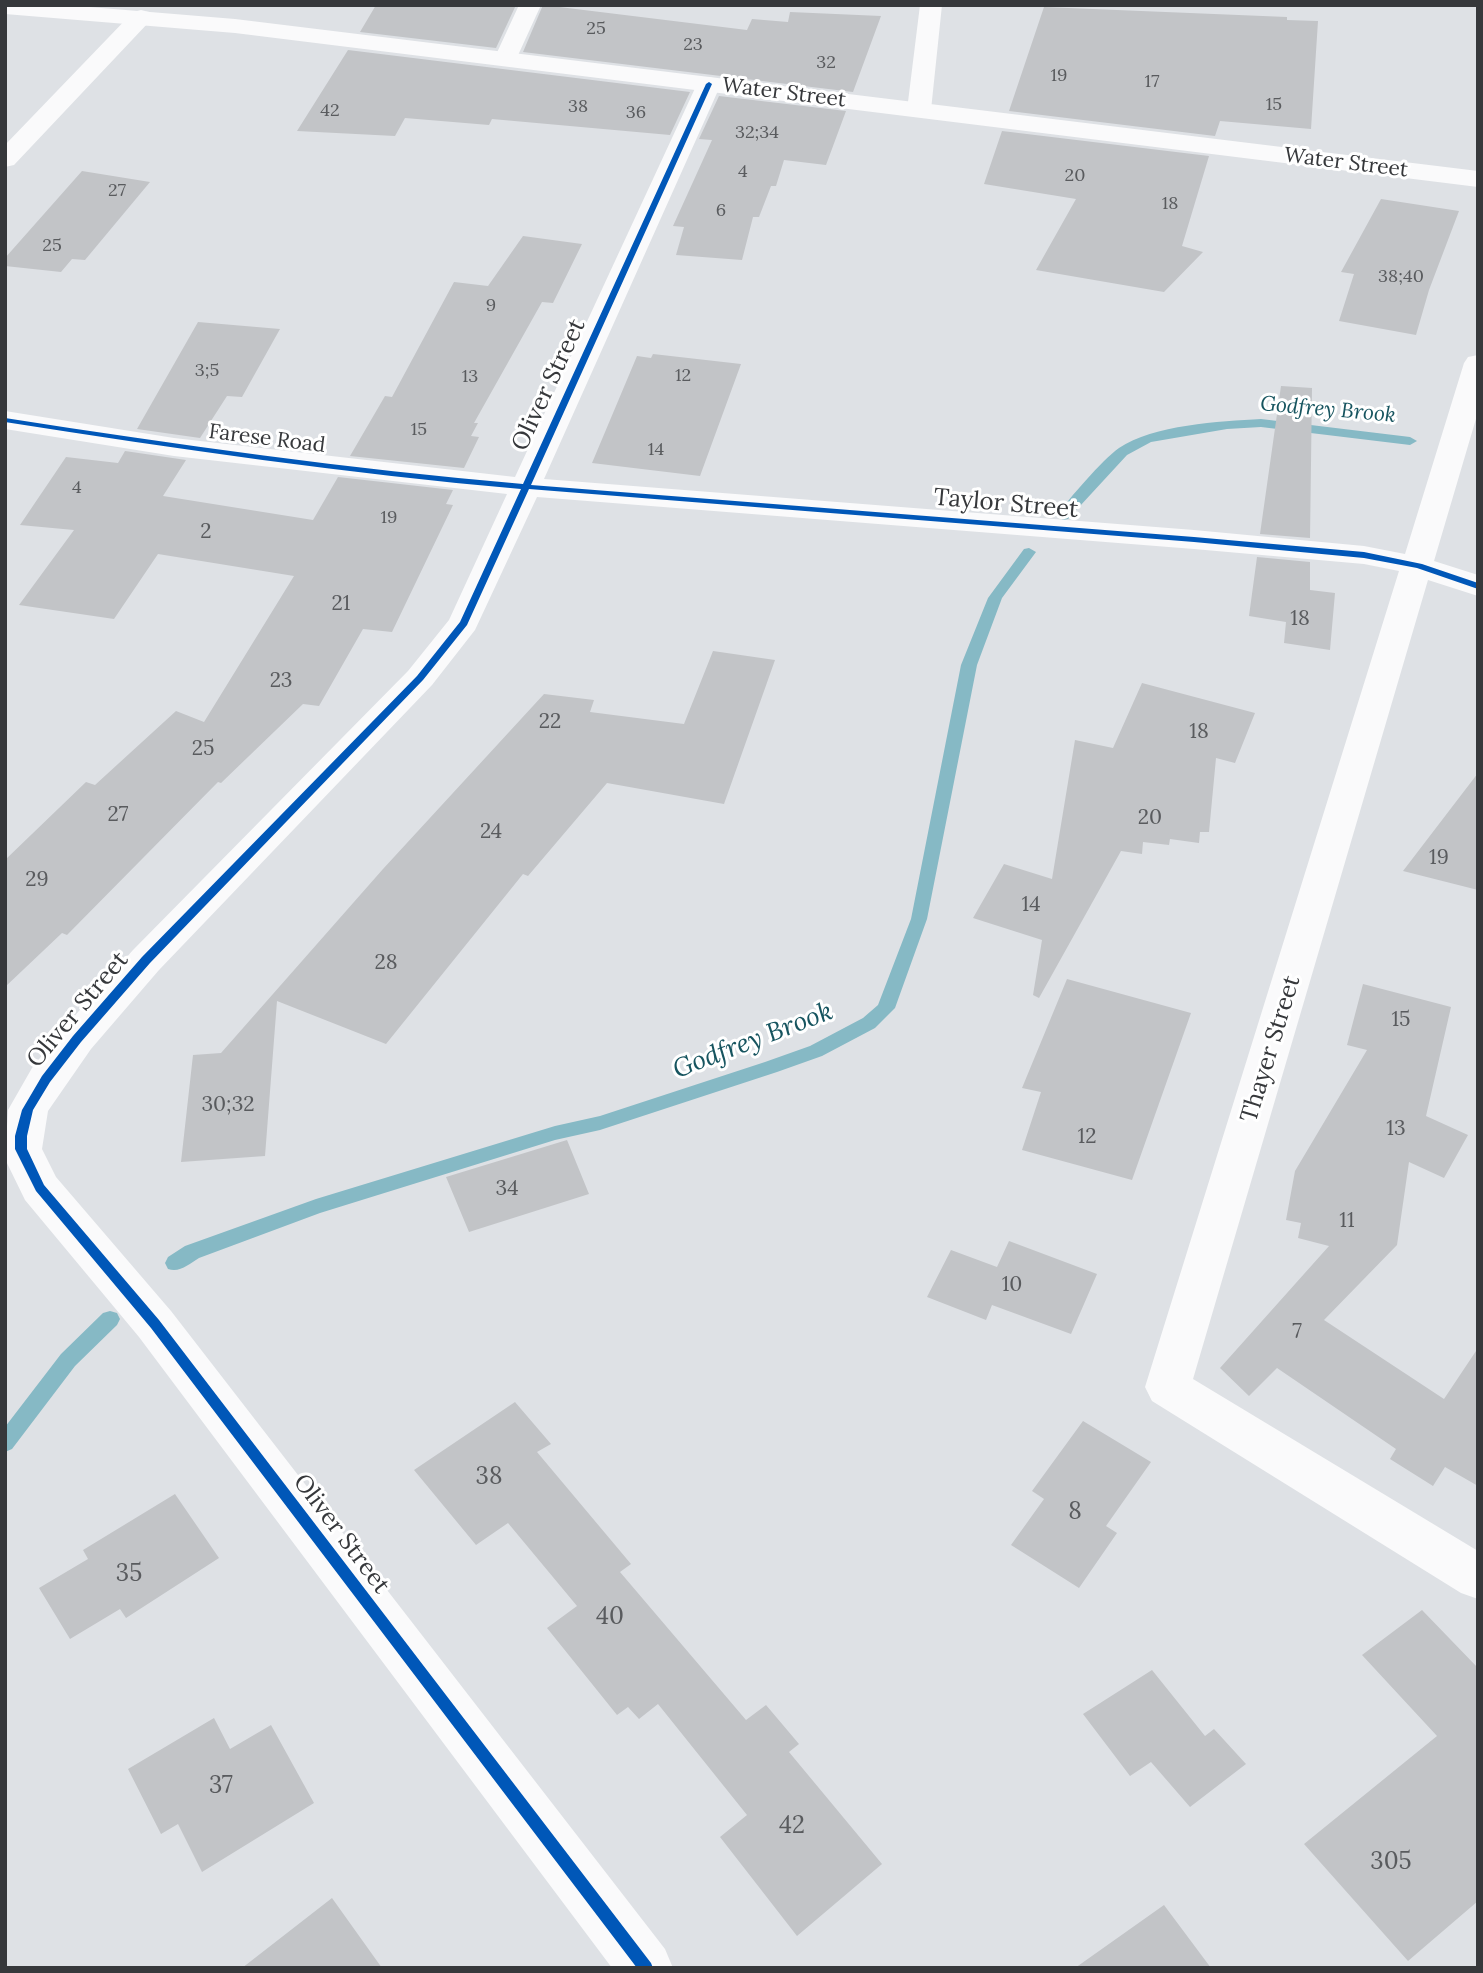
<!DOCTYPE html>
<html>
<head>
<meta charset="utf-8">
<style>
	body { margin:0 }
	#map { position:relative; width:1483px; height:1973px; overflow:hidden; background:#dee1e5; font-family:Lora,serif }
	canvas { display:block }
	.frame { position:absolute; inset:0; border:7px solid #36383b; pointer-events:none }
</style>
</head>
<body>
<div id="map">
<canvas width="1483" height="1973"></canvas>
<div class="frame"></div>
</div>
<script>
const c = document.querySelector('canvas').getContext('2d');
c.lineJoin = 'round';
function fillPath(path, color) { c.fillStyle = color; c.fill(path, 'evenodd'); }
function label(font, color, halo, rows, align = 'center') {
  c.font = font + ' Lora,serif'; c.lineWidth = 6; c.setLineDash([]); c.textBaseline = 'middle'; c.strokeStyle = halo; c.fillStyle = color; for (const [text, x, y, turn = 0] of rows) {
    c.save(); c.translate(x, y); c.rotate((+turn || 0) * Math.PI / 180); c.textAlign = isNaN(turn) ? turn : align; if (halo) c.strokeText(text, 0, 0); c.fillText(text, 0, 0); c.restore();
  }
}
fillPath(new Path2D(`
	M1261,419L1410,437L1417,441L1410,445L1261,427L1227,429L1151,442L1127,455L1068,519L1063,520L1056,516C1069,499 1102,460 1119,448C1153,425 1220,421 1261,419Z
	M1029,548L1036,552L1002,598L977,665L927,919L895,1008L875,1028L822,1056L777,1072L600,1130L555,1140L320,1213L199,1258C189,1264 180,1273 168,1269L165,1263L168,1257L185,1246L316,1199L555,1126L600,1116L765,1062L810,1046L863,1018L878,1005L911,919L961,665L988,598L1024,549Z
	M110,1311L117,1313L120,1319L117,1325L75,1366L12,1449L5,1452V1427L61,1354L103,1313Z`), '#86b9c5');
fillPath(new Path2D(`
	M376,5H516L496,48L360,32Z
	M543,5L747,30L752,19L788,22L790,12L881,16L853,92L523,52Z
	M1044,7L1287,17V20L1318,21L1311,129L1220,121L1215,136L1009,111Z
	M348,50L690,92L670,135L492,119L489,125L405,118L395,136L297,131Z
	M719,96L846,111L826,165L784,160L776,186H771L759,217H753L742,260L676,255L684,227L673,226L712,140L699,139Z
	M1002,131L1209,156L1182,246L1203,252L1164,292L1036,270L1076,199L984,184Z
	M82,171L150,182L85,260L72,259L61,272L5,266V258Z
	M1381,199L1459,211L1429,290L1416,335L1339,321L1354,274L1341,272Z
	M523,236L582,244L553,303L542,302L474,423H478L471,436L479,437L464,468L350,456L385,396L392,397L454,282L488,286Z
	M198,322L280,329L242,397L227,396L200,438L137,429Z
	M653,354L741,364L700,476L592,463L637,356L651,358Z
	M1281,386L1312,388L1310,538L1260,534Z
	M125,451L186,460L163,496L313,520L338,477L453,490L446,504L453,505L392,632L363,629L319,706L303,704L221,783L218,782L67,935L62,933L5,987V860L86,782L95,785L176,711L204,722L294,576L158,554L114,619L19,605L74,530L20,525L66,457L118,463Z
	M1257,557L1310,562V590L1335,593L1330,650L1284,643L1286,622L1249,616Z
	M713,651L775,660L724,804L607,783L528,876L523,874L386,1044L277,1001L265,1156L181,1162L193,1055L221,1053L383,869L544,694L594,700L590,712L684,724Z
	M1142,683L1255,713L1235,763L1216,758L1209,832H1200L1199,843L1170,839L1169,845L1143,842L1142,854L1121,851L1039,998L1033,995L1042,940L973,918L1004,864L1052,879L1075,740L1113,748Z
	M1478,773V890L1403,871Z
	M1067,979L1191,1013L1132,1180L1022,1150L1041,1092L1022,1088Z
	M1363,984L1451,1007L1426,1116L1468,1135L1444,1178L1409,1162L1397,1245L1324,1320L1444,1399L1478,1348V1486L1445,1467L1433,1486L1390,1459L1396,1449L1277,1368L1249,1396L1220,1368L1329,1246L1298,1238L1301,1223L1286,1220L1295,1171L1367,1050L1347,1045Z
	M567,1140L589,1194L469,1232L446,1177Z
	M1009,1241L1097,1274L1071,1334L992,1305L986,1320L927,1297L951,1250L997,1267Z
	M515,1402L551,1444L537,1452L631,1564L620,1572L746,1720L766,1705L799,1744L789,1752L882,1864L797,1936L720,1837L747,1815L658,1704L639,1719L628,1707L617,1715L547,1628L577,1606L508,1523L476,1545L414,1470Z
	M1083,1421L1151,1462L1106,1526L1117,1533L1079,1588L1011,1545L1044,1499L1032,1491Z
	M175,1494L219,1558L126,1618L120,1609L70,1639L39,1588L88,1559L83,1550Z
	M1422,1610L1478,1668V1901L1408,1961L1304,1844L1437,1736L1362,1655Z
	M1152,1670L1205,1736L1214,1729L1246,1764L1190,1807L1151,1762L1130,1776L1083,1714Z
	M214,1718L230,1749L271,1725L314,1803L202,1872L178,1824L161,1834L128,1769Z
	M332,1898L382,1968H242Z
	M1164,1905L1211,1968H1075Z`), '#c2c4c7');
fillPath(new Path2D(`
	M519,5H541L514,64H498L494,59Z
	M920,5H942L931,110L927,115H911L907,110Z
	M141,10L149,12L152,17L149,22L14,165L5,167V145L133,12Z
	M709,77L717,79L721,84L544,479L1194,530L1364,546L1405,554L1464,363L1468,357L1478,355V412L1434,561L1478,575V596L1428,580L1193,1379L1478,1551V1599L1461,1593L1152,1401L1145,1387L1399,571L1364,564L1194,549L537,497L475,630L432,685L159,970L91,1049L48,1111L42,1149L56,1177L171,1311L665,1949L673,1968H612L139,1337L25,1200L5,1159L8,1110L32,1068L63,1029L133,950L408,671L449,620L507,494L174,456L5,429V411L174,438L515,477L697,84L701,79Z`), '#fafafb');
fillPath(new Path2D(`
	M5,5H65L235,19L1478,171V187L235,33L5,14Z`), '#fafafb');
fillPath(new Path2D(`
	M709,82L712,84L531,485L1194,537L1364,552L1422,564L1478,583V589L1417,568L1364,558L1194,542L529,489L467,625L423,680L150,963L81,1042L50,1082L33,1110L27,1136V1149L44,1185L159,1320L651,1963L653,1968H637L151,1328L36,1191L15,1149V1136L22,1110L42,1076L73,1036L142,957L417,676L460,622L521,489C348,474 177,449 5,422V418C177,445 350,469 523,484L706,84Z`), '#0057b8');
label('18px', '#595b5e', null, [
	["25",596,29],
	["23",693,45],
	["32",826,63],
	["19",1059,76],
	["17",1152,82],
	["15",1274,105],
	["38",578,107],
	["42",330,111],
	["36",636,113],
	["32;34",757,133],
	["4",743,172],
	["20",1075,176],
	["27",117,191],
	["18",1170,204],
	["6",721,211],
	["25",52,246],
	["38;40",1401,277],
	["9",491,306],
	["3;5",207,371],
	["12",683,376],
	["13",470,377],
	["15",419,430],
	["14",656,450],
	["4",77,488],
	["19",389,518]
]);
label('21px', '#36383b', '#fff', [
	["Water Street",784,93,7],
	["Water Street",1346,163,7],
	["Farese Road",267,439,7]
]);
label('italic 21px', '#16545f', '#fff', [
	["Godfrey Brook",1328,410,5]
]);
label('21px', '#595b5e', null, [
	["2",206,532],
	["21",341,604],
	["18",1300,619],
	["23",281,681],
	["22",550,722],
	["18",1199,732],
	["25",203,749],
	["27",118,815],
	["20",1150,818],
	["24",491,832],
	["19",1439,858],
	["29",37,880],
	["14",1031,905],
	["28",386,963],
	["15",1401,1020],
	["30;32",228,1105],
	["13",1396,1129],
	["12",1087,1137],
	["34",507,1189],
	["11",1347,1221],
	["10",1012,1285],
	["7",1297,1332]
]);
label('24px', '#36383b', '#fff', [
	["Oliver Street",549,385,-65],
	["Taylor Street",1006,504,5],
	["Oliver Street",78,1010,-50],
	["Thayer Street",1271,1049,-73],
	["Oliver Street",341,1534,53]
]);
label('24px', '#595b5e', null, [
	["38",489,1477],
	["8",1075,1512],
	["35",129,1574],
	["40",610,1617],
	["37",221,1786],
	["42",792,1826],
	["305",1391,1862]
]);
label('italic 26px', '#16545f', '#fff', [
	["Godfrey Brook",753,1041,-21]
]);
</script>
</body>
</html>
